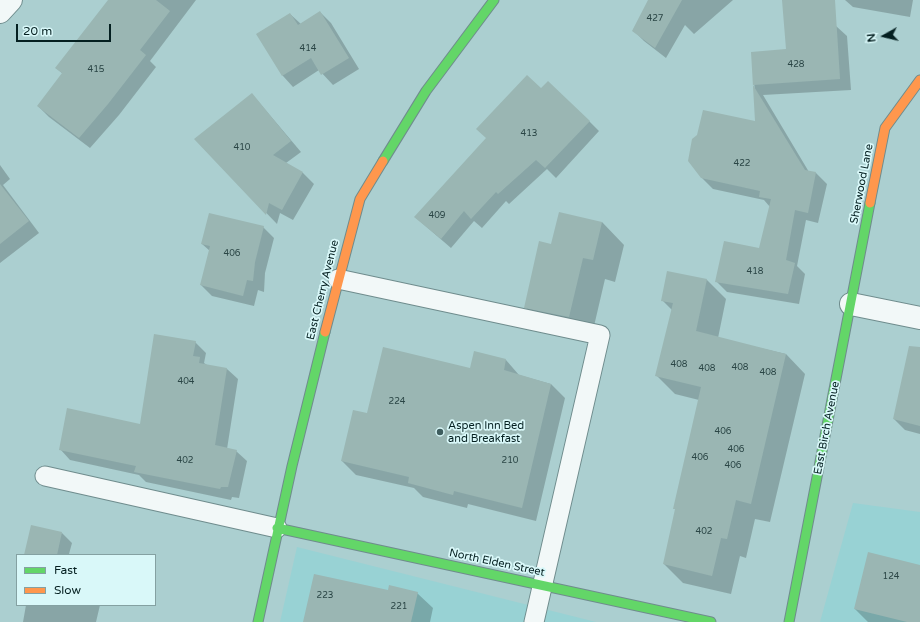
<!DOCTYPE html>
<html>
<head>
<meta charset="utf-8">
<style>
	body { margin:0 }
	#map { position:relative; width:920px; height:622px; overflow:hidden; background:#abcfd0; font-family:"Varela Round",sans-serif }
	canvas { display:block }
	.legend { position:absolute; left:16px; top:554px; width:140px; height:52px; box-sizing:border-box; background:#d9f8f9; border:1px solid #84a1a2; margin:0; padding:5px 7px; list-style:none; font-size:12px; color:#041f20 }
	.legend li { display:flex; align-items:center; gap:8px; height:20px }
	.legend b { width:20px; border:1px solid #84a1a2 }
	.north { position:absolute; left:864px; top:16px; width:40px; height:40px; -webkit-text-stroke:3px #d9f8f9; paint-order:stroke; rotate:262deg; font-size:11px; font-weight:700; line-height:16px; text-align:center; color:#041f20 }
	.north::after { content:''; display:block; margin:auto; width:14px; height:18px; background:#041f20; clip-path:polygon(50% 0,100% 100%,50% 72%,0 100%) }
	.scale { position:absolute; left:16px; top:24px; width:95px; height:18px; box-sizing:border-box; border:2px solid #041f20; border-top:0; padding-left:5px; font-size:12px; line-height:14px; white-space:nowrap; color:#041f20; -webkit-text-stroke:3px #d9f8f9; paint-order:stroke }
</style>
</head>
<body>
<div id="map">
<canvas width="920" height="622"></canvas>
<ul class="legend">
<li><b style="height:5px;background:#63d668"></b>Fast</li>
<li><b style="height:5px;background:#ff974d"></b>Slow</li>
</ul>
<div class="north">N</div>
<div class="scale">20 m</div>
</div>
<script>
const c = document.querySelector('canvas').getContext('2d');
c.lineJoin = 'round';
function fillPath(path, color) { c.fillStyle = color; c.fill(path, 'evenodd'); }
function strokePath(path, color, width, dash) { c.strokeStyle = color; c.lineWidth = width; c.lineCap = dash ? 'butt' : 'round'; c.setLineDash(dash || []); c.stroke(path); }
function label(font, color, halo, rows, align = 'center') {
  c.font = font + ' "Varela Round",sans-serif'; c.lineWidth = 3.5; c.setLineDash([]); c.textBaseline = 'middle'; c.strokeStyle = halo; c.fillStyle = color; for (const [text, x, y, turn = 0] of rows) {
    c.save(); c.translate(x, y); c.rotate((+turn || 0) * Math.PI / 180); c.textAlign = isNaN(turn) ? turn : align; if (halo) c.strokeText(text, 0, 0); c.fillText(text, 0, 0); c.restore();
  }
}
fillPath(new Path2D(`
	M853,503L920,512V622H820Z
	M297,547L596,622H280Z`), '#98d2d4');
fillPath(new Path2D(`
	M110,0H196L150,61L156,67L119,115L90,148L49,117L38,106L63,74L56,68Z
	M649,0H733L694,34L685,25L666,58L644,41L633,30Z
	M845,0H913L910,17L853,7Z
	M320,12L331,23L359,69L333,85L319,70L293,87L283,76L257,34L290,14L301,24Z
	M836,26L847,36L851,90L763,95L809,172L816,173L827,184L818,223L806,220L797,266L805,274L799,304L727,292L716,281L760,249L770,207L764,200L713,189L702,178L757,122L752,53L787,50Z
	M541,89L589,121L599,131L556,178L547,169L509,204L506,201L482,228L474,221L451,248L415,217Z
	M252,94L301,152L286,163L303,173L314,184L293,220L280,213L277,224L195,139Z
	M0,165L10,179L3,185L39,233L0,263Z
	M602,222L624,245L615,282L605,279L591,339L547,329L525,307L552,245Z
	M263,227L274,238L265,273L264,292L258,290L254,306L212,296L201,285L210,251L202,244Z
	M668,272L707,280L726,299L718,338L786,354L805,374L770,522L755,519L746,558L740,556L731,594L683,583L664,564L699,400L675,394L656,375L672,310L662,300Z
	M195,342L206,353L204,363L207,365L227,369L238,379L227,449L236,451L247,461L239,498L232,497L231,500L146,482L139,475L70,460L60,449L140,425Z
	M506,360L519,375L551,384L565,398L536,521L468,504L467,508L423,497L414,488L356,475L342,461L368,415L471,369Z
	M920,370V434L905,430L894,419Z
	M62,533L72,543L69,554L74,555H25Z
	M920,567V622H868L855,609Z
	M389,591L417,593L433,608L430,622H304Z
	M26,605H100L96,622H23Z`), '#0003');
fillPath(new Path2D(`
	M108,0H156L170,11L140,50L146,55L108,104L79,138L37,106L62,73L55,68Z
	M648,0H682L655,48L632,31Z
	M782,0H835L840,79L753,85L805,170L816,172L808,213L795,210L786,260L795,263L788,294L715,282L724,241L759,248L771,199L759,197L760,191L701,178L688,161L692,139L697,135L703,110L755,121L751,52L786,49Z
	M320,11L349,58L321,75L311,58L282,76L256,34L290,13L298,25Z
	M527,75L541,88L548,81L590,121L545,168L536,160L498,194L496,192L471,219L464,211L441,239L414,217L486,138L476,129Z
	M252,93L291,141L273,155L303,172L282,210L269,203L266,215L194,139Z
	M0,184L29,221L0,244Z
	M559,212L602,222L593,260L583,258L569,317L524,308L539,241L551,244Z
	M209,213L264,226L255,262L253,281L247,280L243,296L200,285L210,246L201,244Z
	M667,271L707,279L696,331L786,354L751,504L736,500L727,539L721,538L712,576L663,564L675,509H673L701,387L655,376L673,303L661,301Z
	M154,334L196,341L193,356L200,357L199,363L227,368L215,445L237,450L228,487H221L220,489L134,472L136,466L59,450L67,408L140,424Z
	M909,346L920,347V426L893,419Z
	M383,347L470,368L474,351L506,359L504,370L551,384L522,508L454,491L453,495L408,483L409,477L341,461L353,410L367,413Z
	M31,525L62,532L57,555H24Z
	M868,552L920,565V622H907L854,609Z
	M314,574L388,590L389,585L418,592L411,622H303Z`), '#9ab6b3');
const lane = new Path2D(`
	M338,279L600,335L534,622
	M45,476L277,528`);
const street = new Path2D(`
	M0,12L11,0
	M851,304L920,318`);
const fast = new Path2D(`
	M383,161L426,91L494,0
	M277,528L711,622
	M258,622L292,466L325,332
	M789,622L870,203`);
const slow = new Path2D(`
	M870,203L885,128L920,80
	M325,332L360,199L383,161`);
strokePath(lane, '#6f8c8d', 21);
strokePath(street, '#6f8c8d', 24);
strokePath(fast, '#6f8c8d', 11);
strokePath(slow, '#6f8c8d', 11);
strokePath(lane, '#f2f8f8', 19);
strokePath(street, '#f2f8f8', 22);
strokePath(fast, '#63d668', 9);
strokePath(slow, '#ff974d', 9);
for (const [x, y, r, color] of [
	[440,432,4,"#3e5d5e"]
]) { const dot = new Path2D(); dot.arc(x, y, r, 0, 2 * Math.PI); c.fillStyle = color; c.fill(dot); strokePath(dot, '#d9f8f9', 1.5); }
label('9px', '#2a4545', null, [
	["427",655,19],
	["414",308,49],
	["428",796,65],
	["415",96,70],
	["413",529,134],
	["410",242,148],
	["422",742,164],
	["409",437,216],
	["406",232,254],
	["418",755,272],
	["408",679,365],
	["408",740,368],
	["408",707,369],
	["408",768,373],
	["404",186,382],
	["224",397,402],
	["406",723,432],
	["406",736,450],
	["406",700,458],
	["402",185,461],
	["210",510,461],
	["406",733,466],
	["402",704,532],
	["124",891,577],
	["223",325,596],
	["221",399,607]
]);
label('11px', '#041f20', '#d9f8f9', [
	["Sherwood Lane",862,184,-79],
	["East Cherry Avenue",323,290,-76],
	["East Birch Avenue",827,428,-79],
	["North Elden Street",497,563,12]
]);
label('11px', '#041f20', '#d9f8f9', [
	["Aspen Inn Bed",448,426],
	["and Breakfast",448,439]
], 'left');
</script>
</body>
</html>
